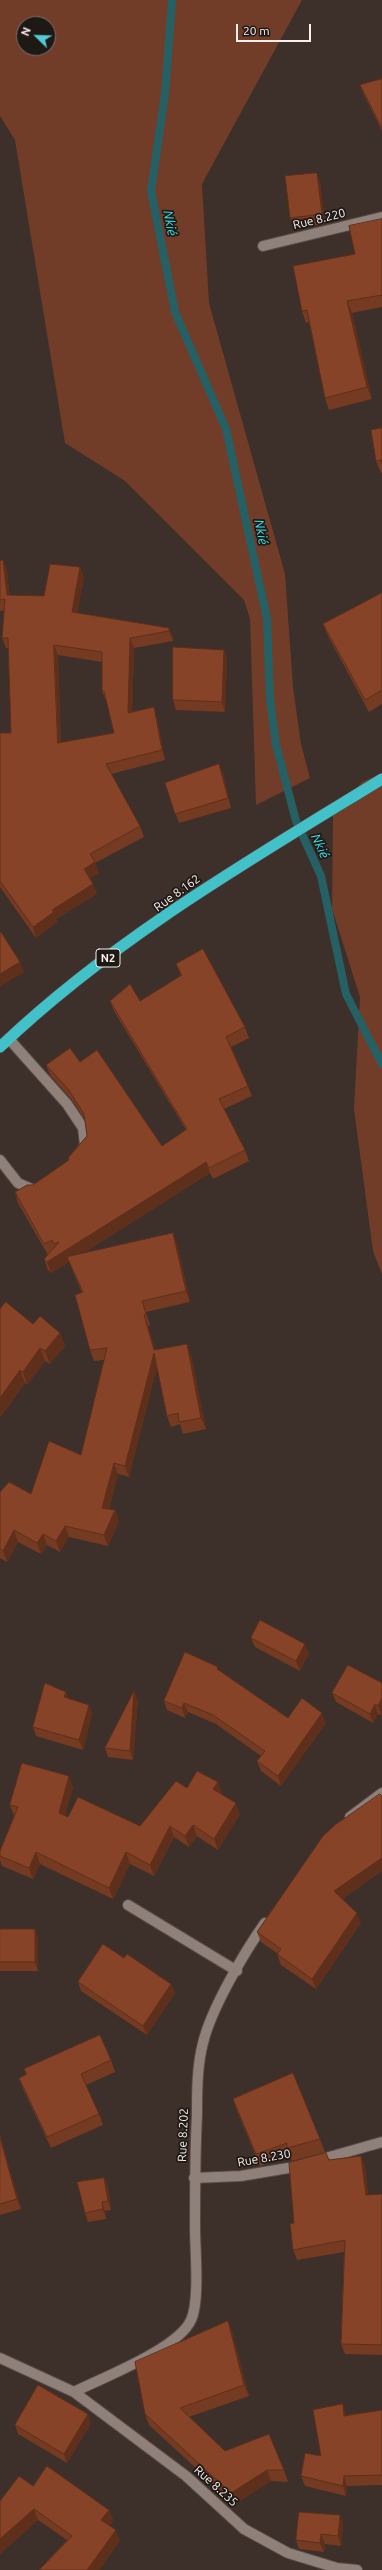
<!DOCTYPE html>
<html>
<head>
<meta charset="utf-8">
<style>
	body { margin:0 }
	#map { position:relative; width:382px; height:2570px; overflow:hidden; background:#3d2f2a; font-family:Ubuntu,sans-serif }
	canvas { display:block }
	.north { position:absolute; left:16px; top:16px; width:40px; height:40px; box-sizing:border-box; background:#1f1916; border:1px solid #776f6c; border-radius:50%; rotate:293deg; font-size:11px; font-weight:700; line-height:16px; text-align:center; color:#faf0ed }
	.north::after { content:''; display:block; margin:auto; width:14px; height:18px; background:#51ccd4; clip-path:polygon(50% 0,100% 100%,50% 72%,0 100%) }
	.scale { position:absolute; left:236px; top:24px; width:75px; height:18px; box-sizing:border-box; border:2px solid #faf0ed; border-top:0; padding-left:5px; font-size:12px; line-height:14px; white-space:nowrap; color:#faf0ed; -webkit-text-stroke:3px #1f1916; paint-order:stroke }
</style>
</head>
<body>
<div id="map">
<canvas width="382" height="2570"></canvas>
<div class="north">N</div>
<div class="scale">20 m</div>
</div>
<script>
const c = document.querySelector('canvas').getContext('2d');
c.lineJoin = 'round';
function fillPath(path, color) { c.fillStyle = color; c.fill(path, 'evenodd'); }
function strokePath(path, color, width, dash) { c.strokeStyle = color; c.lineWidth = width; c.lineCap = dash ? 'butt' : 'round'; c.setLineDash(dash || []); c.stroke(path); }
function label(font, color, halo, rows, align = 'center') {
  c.font = font + ' Ubuntu,sans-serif'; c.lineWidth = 3.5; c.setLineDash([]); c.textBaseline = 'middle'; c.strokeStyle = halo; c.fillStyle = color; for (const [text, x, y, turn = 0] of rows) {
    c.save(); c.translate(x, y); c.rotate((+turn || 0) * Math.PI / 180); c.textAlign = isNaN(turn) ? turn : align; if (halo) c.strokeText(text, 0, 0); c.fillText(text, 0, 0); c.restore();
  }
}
fillPath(new Path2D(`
	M0,0H302L202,184L209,303L285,574L293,687L301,744L310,778L256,805L250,619L244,600L125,481L65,443L15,140L0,116ZM24,24H48V48H24Z
	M382,773V1274L373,1251L354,1109L360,997L332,909L333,815L362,782Z`), '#713d28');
strokePath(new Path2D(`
	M172,0L165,94L151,191L175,312L226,429L267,619L270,699L276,745L296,821L321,876L346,994L382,1064`), '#256164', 8);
const minor = new Path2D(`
	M263,246L382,217
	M9,1039L67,1104L83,1128L85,1145L82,1150
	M0,1160L18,1183L34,1190L36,1189
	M350,1817L382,1793
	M128,1905L237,1971
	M194,2178L241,2176L294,2167L382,2142
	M0,2358L74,2392C102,2378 178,2349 191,2320C200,2301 195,2249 195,2227C195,2189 195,2152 197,2115C197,2092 197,2065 203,2043C211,2009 245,1951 265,1923
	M74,2392L186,2476L244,2529L288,2553L337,2568L357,2570`);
const trunk = new Path2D(`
	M0,1047C113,939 250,860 382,779`);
strokePath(minor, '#574b47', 12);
strokePath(trunk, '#574b47', 12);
strokePath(minor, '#90807a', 10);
strokePath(trunk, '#42c2c8', 11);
fillPath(new Path2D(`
	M382,79V131L363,93L360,85Z
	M320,182L325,224L294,228L290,218Z
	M382,219V307L352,313L372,399L329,410L325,398L309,322L306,323L302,311L355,254Z
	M382,428V472L381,473L376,461Z
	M3,560L7,571L9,595L44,596L80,567L84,578L77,613L169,628L173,638V641L134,648L132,712L157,718L165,760L111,774L140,826L144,837L95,863L99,873L90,878L93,884L97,894L56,919L57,922L36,938L0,887V733H11L8,648H6L2,638L5,610L0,611V561ZM58,655L102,662V691L106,701H107L114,733L61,742Z
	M382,593V704L369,712L328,636L323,624Z
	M227,659L225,712L176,710L173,700Z
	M219,764L223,773L231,808L179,823L165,783Z
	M176,964L245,1027L249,1038L231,1047L248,1086L252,1096L224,1109L245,1150L249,1161L213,1179L210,1173L82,1254L177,1244L190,1302L146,1312L150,1325L148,1326L155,1350L191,1355L206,1429L183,1434L180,1424L171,1427L167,1416L157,1367L129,1477L118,1474L109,1509L115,1510L119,1521L108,1546L69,1537L60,1552L47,1545L41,1554L18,1542L7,1562L0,1558V1492L31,1494L81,1455L104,1360L94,1361L90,1350L82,1293L69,1262L51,1273L48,1270L44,1259L48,1255L18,1203L15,1192L33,1185L69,1161L68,1158L87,1136L85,1120L72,1100L50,1075L46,1065L80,1062L162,1146L186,1130L114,1011L110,1001H140L181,976Z
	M33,1324L60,1333L65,1346L50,1364L45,1361L27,1385L25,1383L0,1418Z
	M251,1638L309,1653L300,1671L255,1647Z
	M220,1671L288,1718L326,1723L281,1786L261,1771L257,1761L261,1756L216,1724L188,1712L185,1718L167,1710L164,1701Z
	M382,1683V1714L381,1715L378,1714L373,1723L336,1702L332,1693Z
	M138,1700L133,1760L108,1757L105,1748Z
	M89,1705L92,1714L83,1750L36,1736L33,1727Z
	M218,1782L222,1793L221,1794L240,1814L218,1850L197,1836L189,1847L174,1837L154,1876L130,1864L113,1899L40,1864L33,1879L2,1866L0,1860V1851L14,1816L10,1805L73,1787L65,1815L68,1817L140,1826L187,1788Z
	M382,1871L342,1899L361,1923L316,1989L281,1965L277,1954H278L261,1942L257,1932Z
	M0,1929L38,1938V1971H0Z
	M124,1958L171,1984L175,1993L147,2035L81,1991L78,1982Z
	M111,2060L115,2072L86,2085L99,2114L103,2125L51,2148L23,2089L19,2078L26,2075L24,2069Z
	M233,2099L320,2139L325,2152L292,2161L290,2155L260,2166L237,2111Z
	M0,2135L21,2209L0,2215Z
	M361,2156L365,2167L368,2195L382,2194V2355L345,2354L341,2344L344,2252L297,2260L293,2250L294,2223L329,2160Z
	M104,2178L108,2187L111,2210L105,2211L106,2219L88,2222L85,2213Z
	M228,2321L232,2332L249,2396L189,2417L225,2451L284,2470L288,2482L271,2481L235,2504L149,2425L145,2414Z
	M382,2410V2485L347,2486L346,2496L305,2486L301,2476L321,2456L346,2415Z
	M91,2423L67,2463L18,2434L15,2425Z
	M33,2486L109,2510L113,2520L109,2526L120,2541L99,2570H39L67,2540L38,2520L0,2554V2501Z
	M340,2515L343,2525L341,2546L325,2544L324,2552L299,2549L296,2540Z`), '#743a22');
fillPath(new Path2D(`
	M317,173L320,182L325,224L322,214Z
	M347,301L352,313L372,399L367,387Z
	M3,560L7,571L11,605L7,595Z
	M80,567L84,578L76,622L72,612Z
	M169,628L173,638V641L169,631Z
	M130,638L134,648L132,723L128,713Z
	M54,645L58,655L61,753L58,743Z
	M224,650L227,659L225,712L222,702Z
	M154,707L157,718L165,760L162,750Z
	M219,764L223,773L231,808L228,798Z
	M95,862L99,873L88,880L84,869Z
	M93,884L97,894L56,919L57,922L36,938L33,927L52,910Z
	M20,962L24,972L0,987V974Z
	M206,1162L210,1173L69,1262L67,1257L69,1262L51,1273L47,1262Z
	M173,1233L177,1244L190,1302L186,1291Z
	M144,1315L148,1326L158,1362L154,1350Z
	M60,1333L65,1346L50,1364L45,1351Z
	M187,1344L191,1355L206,1429L201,1418Z
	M40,1348L45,1361L27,1385L23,1372Z
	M154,1353L158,1364L129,1477L125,1466Z
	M20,1370L25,1383L0,1418V1398Z
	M114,1463L118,1474L106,1519L102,1508Z
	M115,1510L119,1521L108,1546L104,1535Z
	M65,1526L69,1537L60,1552L56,1541Z
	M14,1530L18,1542L7,1562L3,1551Z
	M43,1534L47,1545L41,1554L37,1543Z
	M305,1644L309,1653L300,1671L296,1661Z
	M134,1691L138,1700L133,1760L130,1751Z
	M66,1692L70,1702L64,1697Z
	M382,1698V1714L381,1715L378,1706Z
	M184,1703L188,1712L185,1718L182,1708Z
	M375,1704L378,1714L373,1723L370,1714Z
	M89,1705L92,1714L83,1750L79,1740Z
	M322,1713L326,1723L281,1786L278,1776Z
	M69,1776L73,1787L63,1824L59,1813Z
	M218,1782L222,1793L217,1800L213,1789Z
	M236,1803L240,1814L218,1850L214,1839Z
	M193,1825L197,1836L189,1847L185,1836Z
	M170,1826L174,1837L154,1876L150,1865Z
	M36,1852L40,1864L33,1879L29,1868Z
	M126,1852L130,1864L113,1899L109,1888Z
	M382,1858V1871L337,1902L334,1891Z
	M357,1913L361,1923L316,1989L312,1979Z
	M35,1929L38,1938V1971L35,1962Z
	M171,1984L175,1993L147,2035L143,2026Z
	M0,2135L21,2209L17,2199L0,2138Z
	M361,2156L365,2167L369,2205L366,2195Z
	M104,2178L108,2187L111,2210L108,2201Z
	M102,2202L105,2211L106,2219L103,2209Z
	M228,2321L232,2332L249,2396L244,2385Z
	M343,2404L346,2415L348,2426L344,2416Z
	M88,2414L91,2423L67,2463L64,2454Z
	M267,2470L271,2481L235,2504L231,2493Z
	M344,2476L347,2486L346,2496L343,2486Z
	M34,2509L38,2520L0,2554V2539Z
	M109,2510L113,2520L105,2531L101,2520Z
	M340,2515L343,2525L341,2546L338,2536Z
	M116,2530L120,2541L99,2570H87Z
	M321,2534L325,2544L324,2552L320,2543Z`), '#5e2f1b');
const building = new Path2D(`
	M382,79V128L360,85Z
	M317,173L322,214L290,218L285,176Z
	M382,219V295L347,301L367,387L325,398L307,310L302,311L293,266L355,254L349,226Z
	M382,428V464L381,460L376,461L371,430Z
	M3,560L7,595L44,596L50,564L80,567L72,612L169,628V631L130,638L128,713L154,707L162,750L106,764L140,826L90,854L95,862L84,869L93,884L52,910L54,912L33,927L0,881V733H11L8,638H2L5,599L0,600V561ZM54,645L102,652V691H104L114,733L58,743Z
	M382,593V690L365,700L323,624Z
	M173,647L224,650L222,702L173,700Z
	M219,764L228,798L175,814L165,783Z
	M1,932L20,962L0,974V933Z
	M203,949L245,1027L226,1037L248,1086L219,1099L245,1150L209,1168L206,1162L47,1262L44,1259L59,1242L54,1244L52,1240L44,1244L15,1192L27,1185H33L69,1160L68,1158L87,1136L84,1114L68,1089L46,1065L70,1048L80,1062L97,1050L162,1146L187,1129L110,1001L130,984L140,1001L182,975L176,964Z
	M173,1233L186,1291L142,1301L146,1314L144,1315L154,1350L187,1344L201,1418L179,1422L178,1413L167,1416L154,1353L125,1466L114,1463L102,1508L115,1510L104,1535L65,1526L56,1541L43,1534L37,1543L14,1530L3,1551L0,1549V1492L9,1482L31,1494L49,1441L81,1455L107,1348L90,1350L75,1295L83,1292L67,1257Z
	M6,1302L33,1324L40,1316L60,1333L45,1351L40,1348L23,1372L20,1370L0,1398V1309Z
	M260,1620L305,1644L296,1661L251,1638Z
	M185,1652L218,1667L217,1669L288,1718L302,1698L322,1713L278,1776L257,1761L265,1751L213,1715L184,1703L182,1708L164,1701Z
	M348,1665L382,1683V1698L378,1706L375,1704L370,1714L332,1693Z
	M45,1683L66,1692L64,1697L89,1705L79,1740L33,1727Z
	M134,1691L130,1751L105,1748Z
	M22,1763L69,1776L59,1813L68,1817L78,1797L140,1826L176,1781L187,1788L197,1771L218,1782L213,1789L236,1803L214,1839L193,1825L185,1836L170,1826L150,1865L126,1852L109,1888L36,1852L29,1868L0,1856V1851L18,1807L10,1805Z
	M380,1794L382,1796V1858L334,1891L357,1913L312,1979L277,1954L281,1949L257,1932L323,1836L335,1825Z
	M0,1929H35V1962H0Z
	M103,1944L124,1958L127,1954L171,1984L143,2026L78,1982Z
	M100,2035L111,2060L81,2074L99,2114L47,2137L19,2078L27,2074L24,2069Z
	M293,2073L320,2139L287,2148V2143L256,2154L233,2099Z
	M0,2138L17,2199L0,2204Z
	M326,2153L329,2160L361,2156L366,2195L382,2194V2345L341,2344L345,2240L293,2250L290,2224L294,2223L289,2163Z
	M104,2178L108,2201L102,2202L103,2209L85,2213L77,2182Z
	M228,2321L244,2385L180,2408L225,2451L269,2434L284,2470H267L231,2493L145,2414L135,2362Z
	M38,2385L88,2414L64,2454L15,2425Z
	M343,2404L344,2416L382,2410V2475L344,2476L343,2486L301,2476L305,2453L321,2456L313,2410Z
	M47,2466L109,2510L101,2520L116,2530L87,2570H39L72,2536L34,2509L0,2539V2501L19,2476L33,2486Z
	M299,2512L340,2515L338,2536L321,2534L320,2543L296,2540Z`);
fillPath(building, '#874327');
strokePath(building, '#5e2f1b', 1);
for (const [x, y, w] of [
	[108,958,24]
]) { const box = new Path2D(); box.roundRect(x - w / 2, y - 9, w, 18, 3); c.fillStyle = '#1f1916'; c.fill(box); strokePath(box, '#faf0ed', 1); }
label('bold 11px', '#faf0ed', null, [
	["N2",108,958]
]);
label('12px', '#faf0ed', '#1f1916', [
	["Rue 8.220",319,219,-14],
	["Rue 8.162",177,893,-36],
	["Rue 8.202",183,2135,-88],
	["Rue 8.230",264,2158,-10],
	["Rue 8.235",216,2486,42]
]);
label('italic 13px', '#34e1eb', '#1f1916', [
	["Nkié",170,223,79],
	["Nkié",261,532,78],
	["Nkié",320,846,65]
]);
</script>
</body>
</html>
